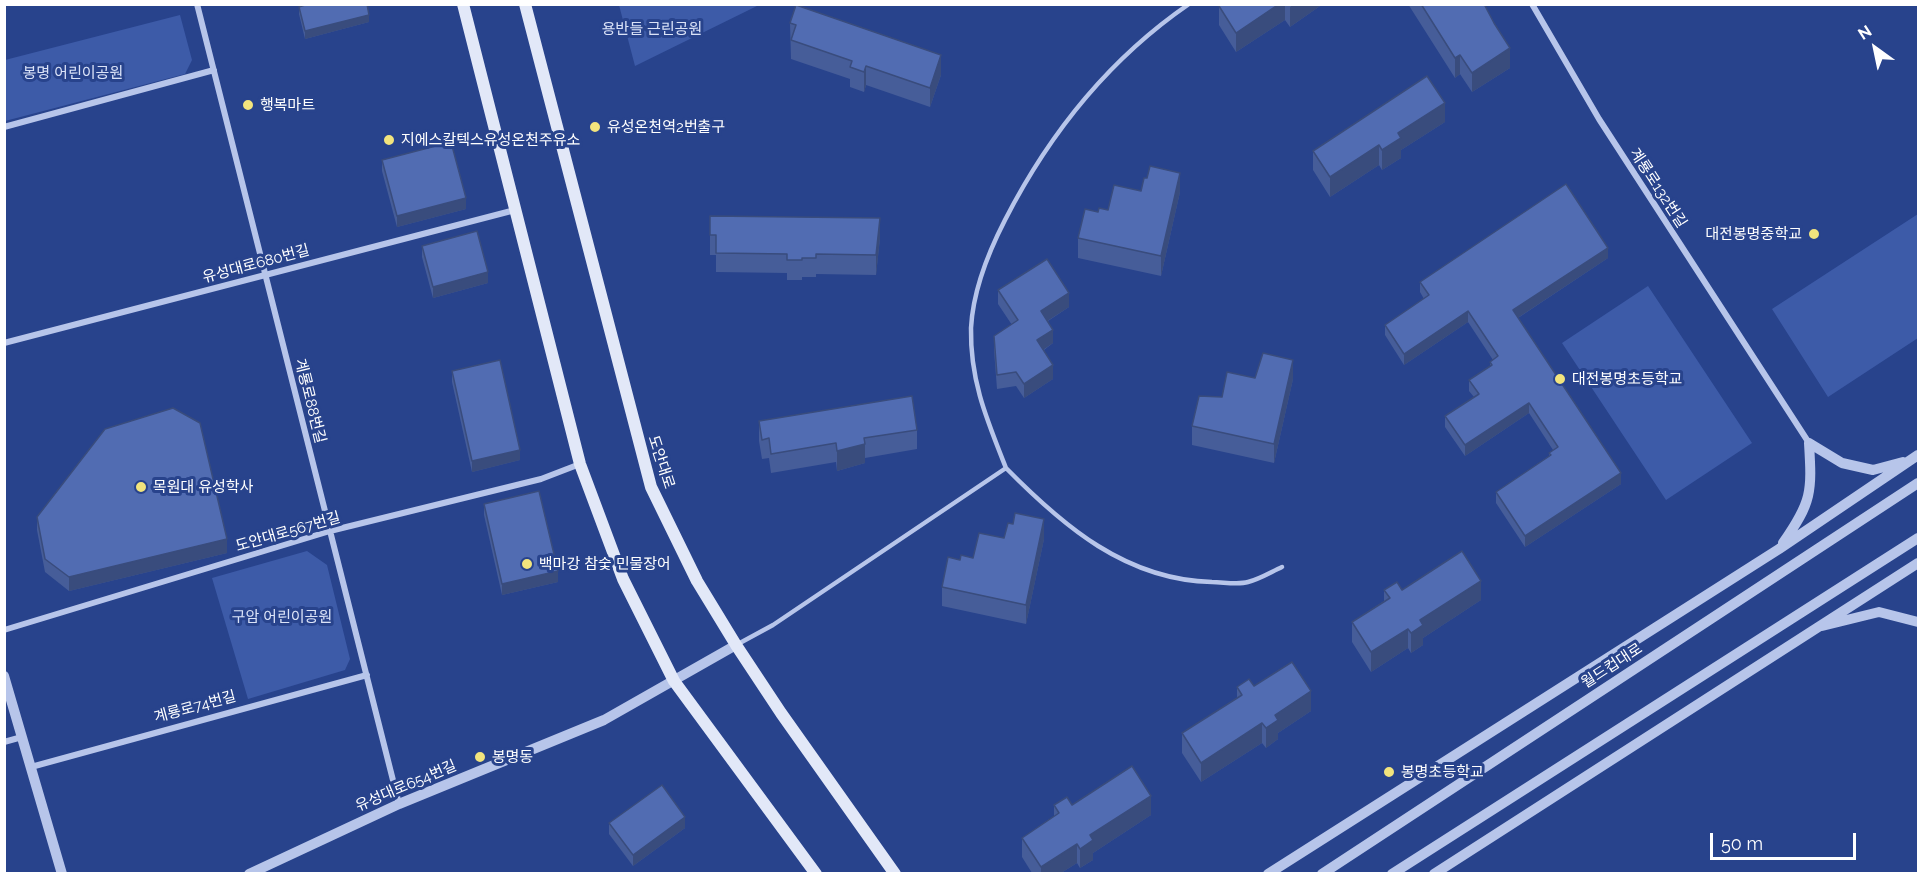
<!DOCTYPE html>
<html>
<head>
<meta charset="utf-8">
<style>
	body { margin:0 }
	#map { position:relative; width:1923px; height:878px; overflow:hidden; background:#28438c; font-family:Raleway,sans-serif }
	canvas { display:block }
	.frame { position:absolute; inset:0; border:6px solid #fff; pointer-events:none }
	.north { position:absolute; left:1845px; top:18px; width:60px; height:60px; -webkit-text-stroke:4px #28438c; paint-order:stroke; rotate:327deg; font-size:16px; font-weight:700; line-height:24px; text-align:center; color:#fff }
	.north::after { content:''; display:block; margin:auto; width:21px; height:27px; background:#fff; clip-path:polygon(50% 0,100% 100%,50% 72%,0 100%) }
	.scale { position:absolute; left:1710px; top:833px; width:146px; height:27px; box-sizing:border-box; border:3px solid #fff; border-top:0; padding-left:8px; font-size:18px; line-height:21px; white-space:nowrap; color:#fff; -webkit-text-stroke:4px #28438c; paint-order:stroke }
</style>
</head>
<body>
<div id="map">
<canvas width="1923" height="878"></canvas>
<div class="frame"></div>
<div class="north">N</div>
<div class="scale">50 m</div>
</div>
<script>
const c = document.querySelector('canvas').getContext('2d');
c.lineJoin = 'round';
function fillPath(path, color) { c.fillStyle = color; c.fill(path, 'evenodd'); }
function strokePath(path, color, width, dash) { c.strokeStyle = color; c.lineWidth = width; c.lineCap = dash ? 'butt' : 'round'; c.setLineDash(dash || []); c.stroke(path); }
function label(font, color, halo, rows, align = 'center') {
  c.font = font + ' Raleway,"Noto Sans KR",sans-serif'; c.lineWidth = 6; c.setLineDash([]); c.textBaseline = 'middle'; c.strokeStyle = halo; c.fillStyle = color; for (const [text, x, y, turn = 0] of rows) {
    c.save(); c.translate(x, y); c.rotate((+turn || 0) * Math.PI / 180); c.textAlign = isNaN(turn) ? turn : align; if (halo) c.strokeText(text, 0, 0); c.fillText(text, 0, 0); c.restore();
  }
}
fillPath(new Path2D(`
	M619,5V4L759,5L635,66Z
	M180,15L192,60L185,74L5,121V60Z
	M1918,214V338L1828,397L1772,309Z
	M1648,286L1752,443L1666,500L1562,343Z
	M307,551L327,565L350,659L345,670L248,699L212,578Z`), '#3d5ba8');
strokePath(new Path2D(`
	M1006,468C1063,526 1126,580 1212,582C1223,582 1238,585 1248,582C1260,579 1271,572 1282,567
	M738,644L773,625L1006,468C987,420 970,381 971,328C973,290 988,253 1005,220C1049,134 1109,59 1189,4`), '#b7c5ea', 4.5);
strokePath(new Path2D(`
	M197,4L399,804
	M1532,4L1599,119L1809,443
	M4,127L214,70
	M4,343L515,210
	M4,630L330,531L541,479L580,464
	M4,742L22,737
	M31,767L367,675`), '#b7c5ea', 6);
strokePath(new Path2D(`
	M1809,443L1842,463L1873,470L1903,462
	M1783,543C1812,502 1812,492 1809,443
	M1822,626L1879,612L1918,622
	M4,676L62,874
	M249,874L399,804L604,720L736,645
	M1268,874L1779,549L1918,455
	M1322,874L1918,483
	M1392,874L1918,538
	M1434,874L1918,563`), '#b7c5ea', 10);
strokePath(new Path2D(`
	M463,4L580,464L623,579L674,681L816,874
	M525,4L651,487L697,581L736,645L781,713L895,874`), '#e2e8f8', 12);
fillPath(new Path2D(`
	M1221,4H1320V6L1290,27L1285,20L1236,52L1219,25V6Z
	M1408,4H1484L1510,68L1472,92L1460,74L1455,78Z
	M299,7L369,22L305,39L299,14Z
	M790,23L941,75L930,107L866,85L864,92L850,87V79L791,59Z
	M1445,122L1401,150V158L1382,170L1379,165L1330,197L1313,170V151Z
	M382,160L466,209L397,227L382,171Z
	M1141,191L1180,192L1161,276L1078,258V238L1098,212L1108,210Z
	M710,216L880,238L876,275L816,274V277H802V280H787V273L716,272V255H710Z
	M422,246L488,283L433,298L422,257Z
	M1608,258L1518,318L1621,484L1525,547L1496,503V492L1549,456V453L1553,450L1529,413L1465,456L1445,427V416L1474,397L1469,391V380L1490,366V362L1493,360L1468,322L1404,365L1385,335V325L1424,299L1420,292V282Z
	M998,290L1069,307L1048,321L1053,343L1044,350L1053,379L1024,398L1016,386L997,389L994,350V336L1012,325L998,304Z
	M452,371L520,460L472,472L452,382Z
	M1255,378L1293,379L1274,463L1192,445V426L1222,397Z
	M759,421L917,430V449L865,458V463L837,471L836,462L771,473L769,458L762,459L759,441Z
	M484,504L558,582L502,595L484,515Z
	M37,517L227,553L69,591L45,572L37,530Z
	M1004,538L1044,539L1026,624L942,606V587L960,560L973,558Z
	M1384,590H1402L1481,600L1423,638V645L1411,653L1408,648L1371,672L1352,642V622L1384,601Z
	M1237,687L1311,711L1278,733V739L1266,748L1262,743L1201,782L1182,753V733L1237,698Z
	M1054,805H1072L1151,815L1093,853V860L1080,868L1077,863L1061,873H1032L1022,857V838L1054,816Z
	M609,823L685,828L633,866L609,834Z`), '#465d99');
fillPath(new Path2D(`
	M1279,4H1285V20L1236,52V33Z
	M1294,4H1320V6L1290,27V7Z
	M369,15V22L305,39V31Z
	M1510,48V68L1472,92V73Z
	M941,55V75L930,107V88Z
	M1460,55V74L1455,78V58Z
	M866,66V85L864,92V72Z
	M1445,103V122L1401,150V158L1382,170V150L1398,133Z
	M1379,145V165L1330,197V177Z
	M1180,173V192L1161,276V256Z
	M466,198V209L397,227V216Z
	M880,218V238L876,275V255Z
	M1608,248V258L1513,321V310Z
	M488,272V283L433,298V287Z
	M1069,293V307L1041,325V311Z
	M1468,311V322L1404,365V354Z
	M1053,330V343L1037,354V340Z
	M1293,360V379L1274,463V444Z
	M1053,365V379L1024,398V384Z
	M1529,403V413L1465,456V445Z
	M865,444V463L837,471V451Z
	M520,450V460L472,472V461Z
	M1621,473V484L1525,547V536Z
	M1044,519V539L1026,624V605Z
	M227,539V553L69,591V577Z
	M558,571V582L502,595V584Z
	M1481,581V600L1423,638V645L1411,653V633L1420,620Z
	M1408,629V648L1371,672V652Z
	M1311,691V711L1278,733V739L1266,748V728L1275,715Z
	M1262,723V743L1201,782V763Z
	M1151,796V815L1093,853V860L1080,868V849L1090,835Z
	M685,817V828L633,866V855Z
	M1077,844V863L1061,873H1041V867Z`), '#394c7d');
const building = new Path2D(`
	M308,4H367L369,15L305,31L299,7Z
	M1221,4H1279L1236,33L1219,6Z
	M1421,4H1484L1494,23L1510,48L1472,73L1460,55L1455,58Z
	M796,5L941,55L930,88L866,66L864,72L850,67L852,61L791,40L796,25L790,23Z
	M1427,76L1445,103L1398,133L1401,138L1382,150L1379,145L1330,177L1313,151Z
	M451,142L466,198L397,216L382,160Z
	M1150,166L1180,173L1161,256L1078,238L1085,209L1098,212L1099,208L1108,210L1114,185L1141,191L1144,178H1147Z
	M1566,184L1608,248L1513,310L1621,473L1525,536L1496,492L1551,455L1549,453L1558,447L1529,403L1465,445L1445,416L1479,394L1469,380L1492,365L1490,362L1498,356L1468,311L1404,354L1385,325L1429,295L1420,282Z
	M710,216L880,218L876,255L816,254V258H802V260H787V254L716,253V235H710Z
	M477,231L488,272L433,287L422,246Z
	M1047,259L1069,293L1041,311L1053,330L1037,340L1053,365L1024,384L1016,372L997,375L994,336L1018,320L998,290Z
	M1263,353L1293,360L1274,444L1192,426L1199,396L1222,397L1227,372L1255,378Z
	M500,360L520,450L472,461L452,371Z
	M912,396L917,430L864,438L865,444L837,451L836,443L771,454L769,438L762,440L759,421Z
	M173,408L200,423L227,539L69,577L45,559L37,517L105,429Z
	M539,491L558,571L502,584L484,504Z
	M1015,513L1044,519L1026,605L942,587L948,557L960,560L961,555L973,558L979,533L1004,538L1008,523L1013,524Z
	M1462,551L1481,581L1420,620L1423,625L1411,633L1408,629L1371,652L1352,622L1390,598L1384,590L1397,582L1402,590Z
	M1292,662L1311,691L1275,715L1278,720L1266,728L1262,723L1201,763L1182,733L1242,695L1237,687L1249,679L1254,686Z
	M1132,766L1151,796L1090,835L1093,840L1080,849L1077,844L1041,867L1022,838L1059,813L1054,805L1067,797L1072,805Z
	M662,785L685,817L633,855L609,823Z`);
fillPath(building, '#516cb2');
strokePath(building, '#394c7d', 1.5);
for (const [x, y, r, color] of [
	[248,105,6,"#f2e47d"],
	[595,127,6,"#f2e47d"],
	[389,140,6,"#f2e47d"],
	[1814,234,6,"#f2e47d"],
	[1560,379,6,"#f2e47d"],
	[141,487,6,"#f2e47d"],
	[527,564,6,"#f2e47d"],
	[480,757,6,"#f2e47d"],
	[1389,772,6,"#f2e47d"]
]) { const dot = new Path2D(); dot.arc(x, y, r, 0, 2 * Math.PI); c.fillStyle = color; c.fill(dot); strokePath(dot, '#28438c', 2); }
label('15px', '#dbe3f8', '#28438c', [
	["용반들 근린공원",652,29],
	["봉명 어린이공원",73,73],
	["구암 어린이공원",282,617]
]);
label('15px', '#fff', '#28438c', [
	["행복마트",260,105],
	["유성온천역2번출구",607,127],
	["지에스칼텍스유성온천주유소",401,140],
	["대전봉명중학교",1802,234,"right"],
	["대전봉명초등학교",1572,379],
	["목원대 유성학사",153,487],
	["백마강 참숯 민물장어",539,564],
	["봉명동",492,757],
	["봉명초등학교",1401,772]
], 'left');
label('15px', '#fff', '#28438c', [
	["계룡로132번길",1658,188,57],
	["유성대로680번길",256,264,-15],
	["계룡로88번길",310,401,76],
	["도안대로",661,462,72],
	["도안대로567번길",288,532,-16],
	["월드컵대로",1612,666,-33],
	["계룡로74번길",195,707,-15],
	["유성대로654번길",406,786,-23]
]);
</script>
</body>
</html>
